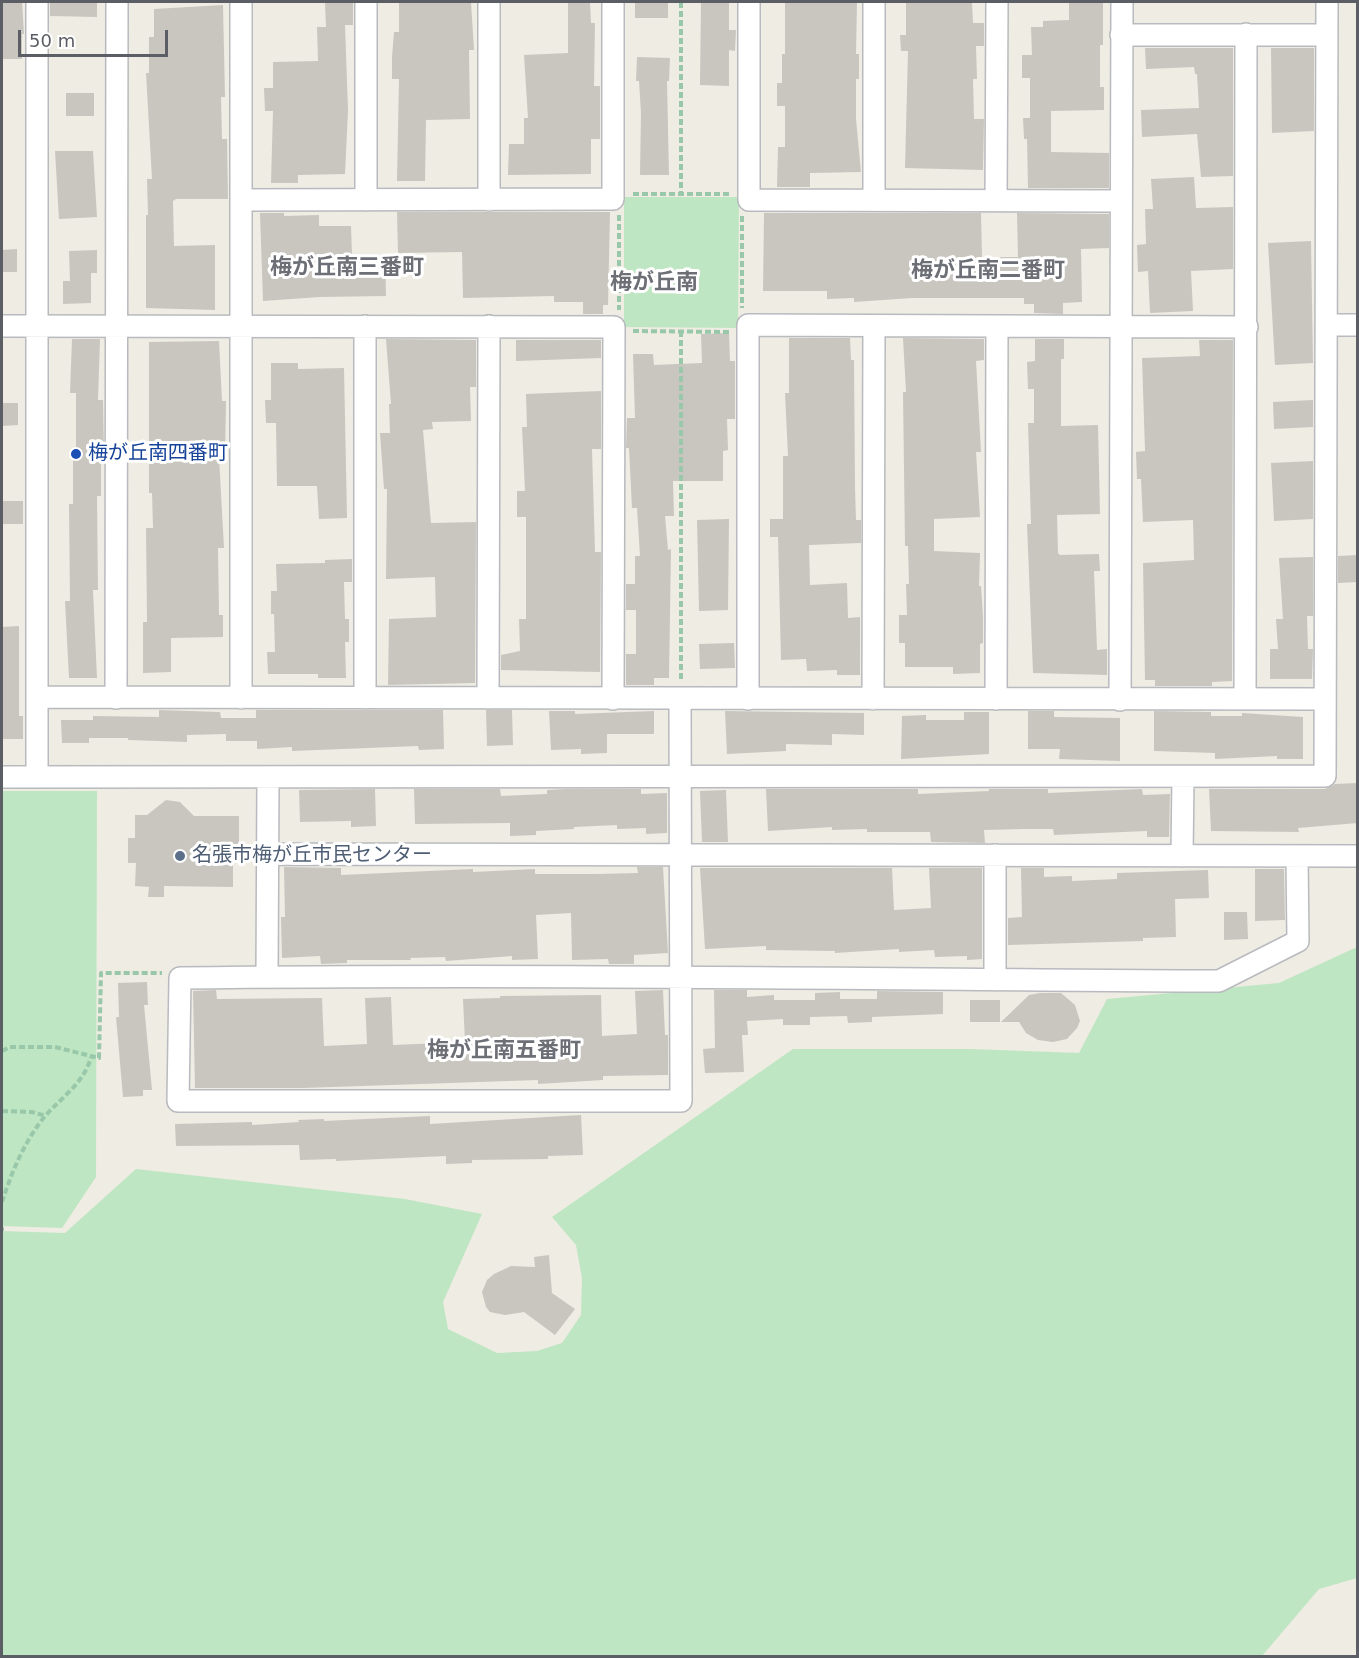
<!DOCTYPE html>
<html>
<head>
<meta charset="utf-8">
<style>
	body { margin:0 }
	#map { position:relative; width:1359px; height:1658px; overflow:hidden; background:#eeece3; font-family:"DejaVu Sans",sans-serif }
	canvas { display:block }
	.frame { position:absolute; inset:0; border:3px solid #5b5e64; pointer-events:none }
	.scale { position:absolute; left:18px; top:30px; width:150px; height:27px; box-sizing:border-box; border:3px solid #5b5e64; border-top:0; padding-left:8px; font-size:18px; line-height:21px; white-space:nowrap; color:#5b5e64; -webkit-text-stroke:4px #fff; paint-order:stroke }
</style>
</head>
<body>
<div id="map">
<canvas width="1359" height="1658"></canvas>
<div class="frame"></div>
<div class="scale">50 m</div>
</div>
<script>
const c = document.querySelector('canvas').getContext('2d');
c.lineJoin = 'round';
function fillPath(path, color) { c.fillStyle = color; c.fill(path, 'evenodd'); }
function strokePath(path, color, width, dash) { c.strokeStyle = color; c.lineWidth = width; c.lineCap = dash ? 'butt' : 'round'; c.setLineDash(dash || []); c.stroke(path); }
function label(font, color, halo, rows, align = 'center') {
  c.font = font + ' "DejaVu Sans","Noto Sans JP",sans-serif'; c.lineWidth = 6; c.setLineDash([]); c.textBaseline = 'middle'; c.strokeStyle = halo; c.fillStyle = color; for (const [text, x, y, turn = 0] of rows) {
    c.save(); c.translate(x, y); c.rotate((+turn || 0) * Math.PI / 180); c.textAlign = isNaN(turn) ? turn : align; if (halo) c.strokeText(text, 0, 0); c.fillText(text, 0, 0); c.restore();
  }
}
fillPath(new Path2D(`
	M624,197H739L738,328L624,327Z
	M2,791H97L96,1177L62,1228L2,1226Z
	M1357,947V1578L1319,1589L1262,1656H2V1231L65,1233L136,1169L405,1199L482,1214L443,1302L448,1329L497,1353L537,1351L562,1343L581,1315L582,1278L576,1245L552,1217L793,1049H971L1079,1053L1107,999L1279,983Z`), '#bfe6c2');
fillPath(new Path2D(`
	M2,2H22L24,34H22V59H2Z
	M50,2H97V17L50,16Z
	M399,2H471L474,50H469L470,119L426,120L425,181H397L399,79H392V57L394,32H399Z
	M568,2H590L591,23H595L594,86H600V139H591V174L508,175L509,144H524V118H528L524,55L568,53Z
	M635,2H668V18H635Z
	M701,2H729V30H736L735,51L729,50V86L700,85Z
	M785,2H857L856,54H859V79H856V119L861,172L810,173V187H777L778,147H785V106H777V83H782V54H785Z
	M906,2H972L973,23H984V46H976L977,79H973L974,119H984L983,170L905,168L908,51H901L900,35H906Z
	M1069,2H1103V45H1100V87H1104V110L1051,111V152L1109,153V188H1028L1027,139H1024L1023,118H1030V78H1022V55H1032L1031,27H1043V21L1069,20Z
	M325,3H353V25H345L348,110L345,174L298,175V183H271L273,111H265L264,88H273V62L318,61L317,27H326Z
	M223,5L225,97H221L222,139H227L228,199H176L173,201L174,246L215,245V310L146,308V215H148L147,179H152L146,73H149V37H154V9Z
	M1145,48H1233V176L1201,177L1197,134L1142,137L1141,110L1199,108L1197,74H1195L1194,67L1146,69Z
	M1271,48H1314V131L1272,133Z
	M637,57L670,58L669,81H667L669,175H640L641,113L639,81H636Z
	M66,93H94V116H66Z
	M55,151H93L97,217L59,219Z
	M1194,177L1196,208L1233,207V269L1191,271L1193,311L1150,313L1148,271L1138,272L1137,245L1146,244L1145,209H1153L1151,179Z
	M397,212H610L608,305H603V314H583V302H554V296L463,298L462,252L398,253Z
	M260,213H284V216L319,215V226H351L352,255H385L386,296L320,297L263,301Z
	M764,213H981L982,257H1018L1017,213L1109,214V248L1081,249L1082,302L1063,303V314L1034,313V304H1024V298H912L854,302V298L827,299V291H763Z
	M1311,241L1313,363L1275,365L1268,243Z
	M17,249V272H2V250Z
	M97,250V273H91V303L63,304V281H70L69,251Z
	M729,333L730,361H735V419H727L728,450L723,451V481H673L674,516H665L668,550L671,549L669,678H654V685H626V654H636V610H626V584H635V556H640L637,508H632L629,448H626L627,418H635L633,354H653L654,365L702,363L701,334Z
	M789,338H850L851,360H854L855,488L856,520H861V543L809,545L810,585L847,583L848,618L860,617V675H837V670L807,671L806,659L781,660L778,537H770V519H783V456H788L785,393H789Z
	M903,338L984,339V360L976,361L981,452H976L980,517L934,519V551L980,553L979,586H981L983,617V643L980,644V673L953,674V667H905V643H899V615H907L906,584H909L908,546H905L903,392H906Z
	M72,339H100L98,400H103L104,453L101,454V496H97L98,590H93L97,678H69L65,601H70L69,504H73V449H76V393H70Z
	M386,339L476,340V387H470L471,421L432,422L433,429L423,430L431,523L476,522L475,683L388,685L389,619L436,617L435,577L386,579L387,489H384L380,433H390L389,404H391Z
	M1035,339H1064V359H1061V426L1098,425L1100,514L1057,515L1058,553L1060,555L1099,554L1100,571H1094L1097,650L1107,649V675L1033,673L1027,524H1031L1028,423H1034V389H1028L1027,362L1035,361Z
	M516,340H601V358L516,361Z
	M1199,340H1233L1232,681L1212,682V686H1155V680H1145L1143,563L1194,560L1193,520L1143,522L1141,479H1137L1136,452L1145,451L1142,358L1200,356Z
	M219,341L222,401H226L225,457H219L224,548H218L219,615H223V637L171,638V672L143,673V622H147L146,528H153L152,493H149V342Z
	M271,363H298V369L344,368L347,518L319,519L317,486H277L276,423H266L265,400H271Z
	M601,391V449H592L595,552H601L600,672L501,670V655L520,651L519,619H526V517H517V491H525L522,427H527L526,394Z
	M1313,400V427L1274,429L1273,402Z
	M2,403H18V425L2,426Z
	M1313,461V519L1274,521L1271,463Z
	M2,501H23V524H2Z
	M729,519L728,610L699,611L697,520Z
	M1358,555V582L1338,583V556Z
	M1313,557V616H1307L1308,649H1313L1312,679H1270V649H1278L1276,619H1283L1279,558Z
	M352,559V582H344L345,619H349V642H345L346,678H318V674H268L267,652H275L274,614H271V591H277L276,564L325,563V560Z
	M19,626V716H23V739H2V627Z
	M734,643L735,668L700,669L699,644Z
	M159,710L220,712L221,718H256V710H443L444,749L419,750L418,746L292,751V747L257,749V741H226V734L187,735V742L128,740V738H89V743H62L61,720H93V716L159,717Z
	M486,710H512L513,745L487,746Z
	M549,711H575V714L654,711V734H607V753L581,754V749L551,750Z
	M725,711L864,713V735L832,734V745L786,744V751L727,754Z
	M1028,711H1054V717L1120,718V761L1059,759L1060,749H1028Z
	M1154,711L1211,712V716H1242V713L1303,717V759H1277V756L1215,759V753L1154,751Z
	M964,712H989V754L901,759L902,716L926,715V720H964Z
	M1358,783V823L1298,828L1299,832L1211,831L1209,789H1325L1335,784Z
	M375,789L376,826L351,827V821L300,822L299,790Z
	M414,789H500L501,796L547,794V790L565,789H641V794L667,793V833L646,834V828L617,829V825L574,827V829L536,831V835L510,836V823L415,824Z
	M766,789H918V794L989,791V789H1048V793L1142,789L1143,795L1170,794L1169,837H1147V831L1054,835L1053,829H1024L984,830L985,843L931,842L930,832H867V829L832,830V827L768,831Z
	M726,790L728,842H702L700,791Z
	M166,800L180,802L194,816H239V850H233V887L164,886V897H148L149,887L135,886L136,863H128V838H135V815H147Z
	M284,867L341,868V875L473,869V872L535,869V874H597L638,873L637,867H663L668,953L634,955V964H609L608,959L572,960L571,913L536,915L538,959L512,960V956L446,961L445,957L410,958L411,960H347V963L321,964L320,956L282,958L281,917H285Z
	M700,868H892L894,910L931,908L929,868H982V959L967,960V956L935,957L934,950L899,952V949L835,953V951L766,950V946L705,949Z
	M1021,868H1044V877L1072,876V881L1117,879V873L1208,870L1209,898L1175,899L1176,937L1143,938V941L1008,945V918L1022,917Z
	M1255,869H1284L1285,920L1255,921Z
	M1224,912H1247L1248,939L1224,940Z
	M147,982L148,1005H144L152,1090H143V1096L123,1097L116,1017H119L118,983Z
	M216,990L217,999L322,998L324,1046L367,1044L365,998L391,997L393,1045L465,1042L463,999L500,998V996L601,995L602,1036L637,1034L635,991L663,990L665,1035H668V1075L603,1076V1080L538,1084V1080L303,1088H195L193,991Z
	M714,990H747V997L774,995V1000H815V993L840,992V999H877V991L943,992V1014L872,1017V1022L848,1023L847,1016L810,1017V1025H783V1019L747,1021L748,1035H742L744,1072L705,1073L703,1049L715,1048Z
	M1040,993H1061L1075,1005L1080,1021L1077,1028L1067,1039L1053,1042L1038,1040L1026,1033L1019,1022H1001L1029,995Z
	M970,1000H1000V1022H970Z
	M581,1115L583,1155L548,1156V1159L472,1160V1163L446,1164V1156L336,1161V1159L300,1160L299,1145L176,1146L175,1124L252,1122V1125L299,1122L298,1120L324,1119V1121L430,1116V1124Z
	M549,1255L552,1293L575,1309L555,1335L524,1312L505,1315L490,1312L486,1307L482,1292L487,1280L494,1274L511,1266L535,1267L534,1257Z`), '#c9c6c0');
const minor = new Path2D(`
	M37,2V776
	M241,2V698
	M749,2V200L1120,201
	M874,2V199
	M1121,35H1327
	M242,200L613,199V2
	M366,200V2
	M489,200V2
	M996,200L997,2
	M1328,325H1358
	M2,326L614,327L613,699
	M365,326V698
	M37,697L1324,699
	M116,698L117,2
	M488,698L489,326
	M680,699C680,833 680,967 681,1101H178L180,978C526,974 873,979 1219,981L1298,941L1297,856
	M748,699V325L1247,327
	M873,699L874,326
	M996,699L997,326
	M1245,699L1246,34
	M1120,700L1122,2
	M2,777L1325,776L1327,2
	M268,854L1358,856
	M1182,856L1183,777
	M267,977L268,777
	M995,980V855`);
strokePath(minor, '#b8babf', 24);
strokePath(new Path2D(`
	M681,2V194
	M633,194H730
	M619,215V310
	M742,216V308
	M633,331L730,332
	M681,331V680
	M2,1051L10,1047H55L99,1058L101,973H162
	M2,1111L32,1112L46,1116
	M2,1202C12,1171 25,1140 46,1115C63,1096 84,1083 91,1057
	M2,1227V1231`), '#98c7a9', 4, [6, 3]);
strokePath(minor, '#fff', 21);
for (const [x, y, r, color] of [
	[76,454,6,"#1a4fb4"],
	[180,856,6,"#5c6f8a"]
]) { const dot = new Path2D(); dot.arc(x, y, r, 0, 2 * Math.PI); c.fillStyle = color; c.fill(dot); strokePath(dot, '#fff', 2); }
label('20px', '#164399', '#fff', [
	["梅が丘南四番町",88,454]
], 'left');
label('20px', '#4e5e75', '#fff', [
	["名張市梅が丘市民センター",192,856]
], 'left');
label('bold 22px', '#6c7076', '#fff', [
	["梅が丘南三番町",347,268],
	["梅が丘南二番町",988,271],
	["梅が丘南",654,283],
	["梅が丘南五番町",504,1051]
]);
</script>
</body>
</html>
